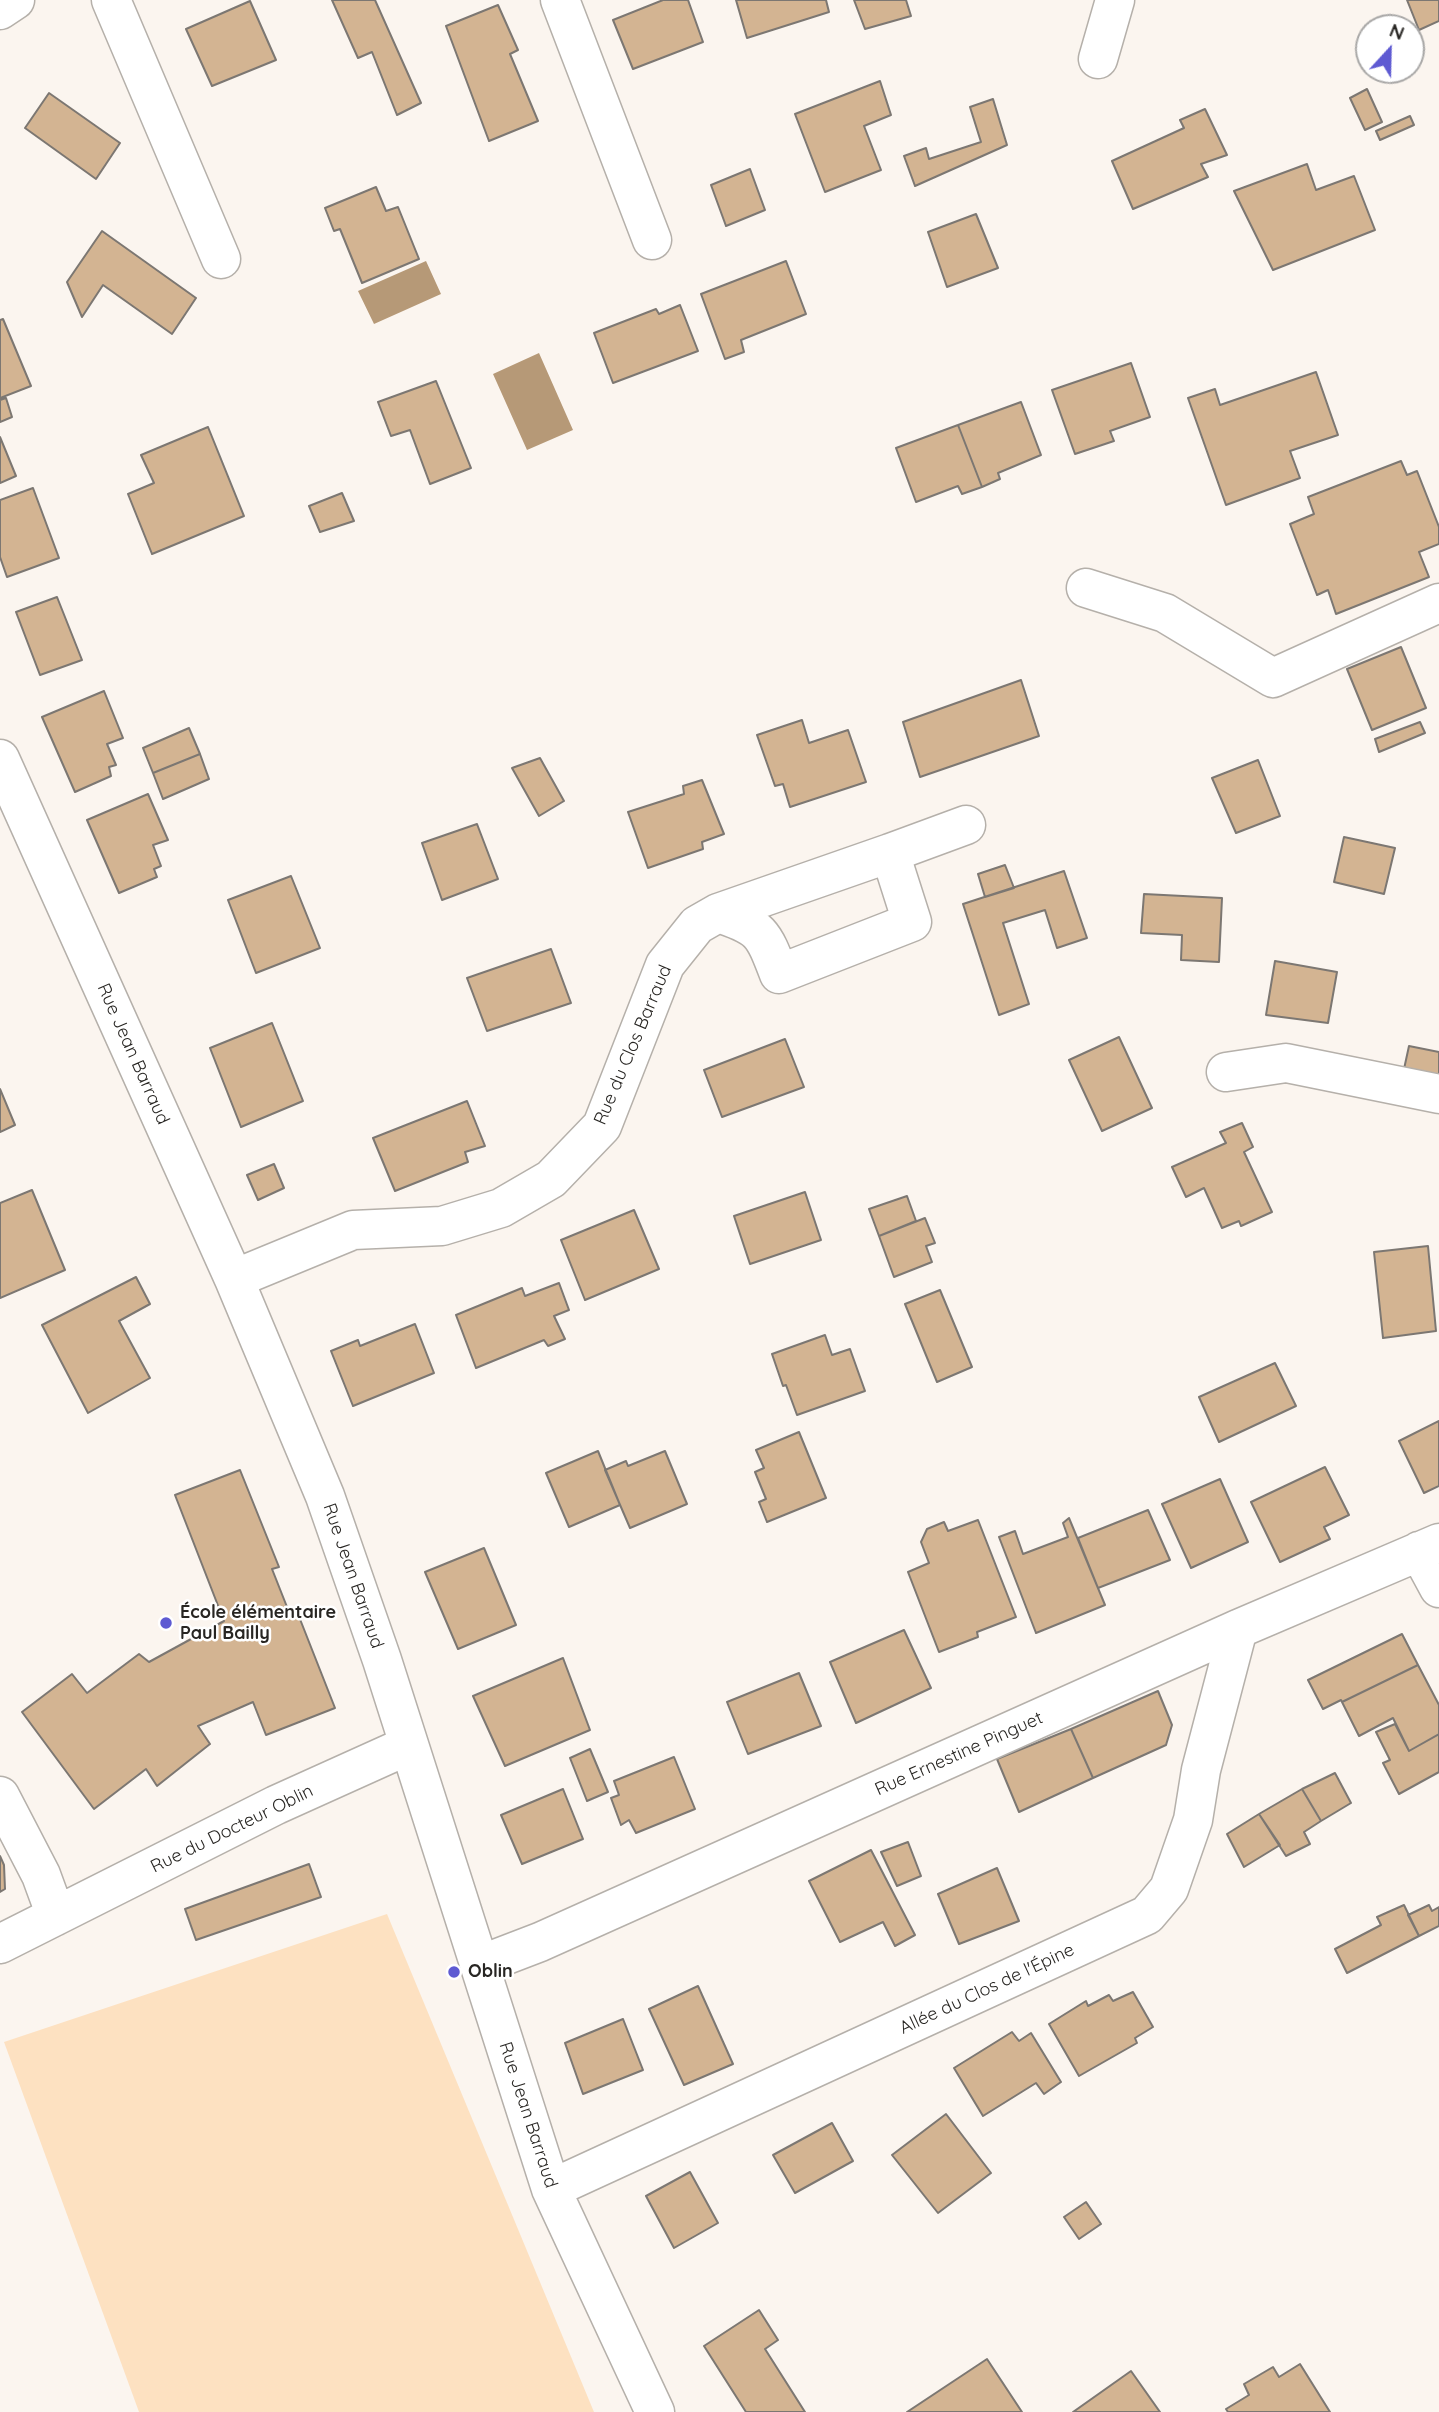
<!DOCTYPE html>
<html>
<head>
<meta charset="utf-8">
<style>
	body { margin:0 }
	#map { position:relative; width:1439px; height:2412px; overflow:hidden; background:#fbf5ef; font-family:Quicksand,sans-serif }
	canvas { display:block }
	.north { position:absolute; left:1355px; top:14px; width:70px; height:70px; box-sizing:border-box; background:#fff; border:2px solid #a9a8a7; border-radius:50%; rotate:22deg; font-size:19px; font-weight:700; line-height:28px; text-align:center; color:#282623 }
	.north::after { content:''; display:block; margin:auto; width:24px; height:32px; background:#5e5ad2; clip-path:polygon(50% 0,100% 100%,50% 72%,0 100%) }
</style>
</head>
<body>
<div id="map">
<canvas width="1439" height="2412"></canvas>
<div class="north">N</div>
</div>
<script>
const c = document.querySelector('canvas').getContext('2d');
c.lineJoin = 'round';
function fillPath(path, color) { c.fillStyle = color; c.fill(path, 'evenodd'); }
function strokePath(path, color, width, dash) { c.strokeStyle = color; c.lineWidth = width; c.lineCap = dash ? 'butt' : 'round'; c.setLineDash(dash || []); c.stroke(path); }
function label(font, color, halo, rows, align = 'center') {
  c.font = font + ' Quicksand,sans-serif'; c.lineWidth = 5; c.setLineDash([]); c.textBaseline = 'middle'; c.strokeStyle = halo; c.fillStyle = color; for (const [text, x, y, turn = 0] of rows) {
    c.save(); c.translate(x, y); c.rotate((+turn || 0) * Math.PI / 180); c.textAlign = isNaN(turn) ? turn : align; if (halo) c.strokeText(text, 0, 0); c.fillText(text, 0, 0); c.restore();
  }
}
fillPath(new Path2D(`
	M387,1914L594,2412H139L4,2042Z`), '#fde1c1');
fillPath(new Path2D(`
	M426,261L441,294L374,324L358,291Z
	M539,353L573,430L527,450L493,374Z`), '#b69977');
const building = new Path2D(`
	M332,0H375L421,103L397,115L372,52L358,58Z
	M663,0H688L703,42L633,69L613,20Z
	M736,0H826L829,12L747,38Z
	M854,0H906L911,16L865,29Z
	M1407,0H1439V21L1419,30Z
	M250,1L276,60L212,86L186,29Z
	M498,5L518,50L510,54L538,121L489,141L446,26Z
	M880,81L891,115L864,126L881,170L825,192L795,114Z
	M1367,89L1382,122L1365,130L1350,98Z
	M49,93L120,143L96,179L25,128Z
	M993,99L1007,145L915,186L904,156L926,148L929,159L981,142L970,107Z
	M1205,109L1227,155L1201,164L1208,177L1133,209L1112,161L1184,128L1180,120Z
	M1410,116L1414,125L1380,140L1376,131Z
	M1307,164L1316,190L1354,176L1375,230L1273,270L1234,191Z
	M750,169L765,210L726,226L711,185Z
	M376,187L386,211L398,207L419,259L362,283L340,229L334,231L325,208Z
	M976,214L998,268L947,287L928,232Z
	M102,231L196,298L172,334L103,285L82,317L67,282Z
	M786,261L806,314L741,340L744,352L725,359L701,294Z
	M680,305L698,351L613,383L594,333L656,309L659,314Z
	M3,319L31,386L0,398V320Z
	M1131,363L1150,417L1110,431L1114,441L1075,454L1052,390Z
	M1316,372L1338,435L1290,451L1300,478L1226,505L1188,398L1215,389L1220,405Z
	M436,381L471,468L430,484L410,430L391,436L378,402Z
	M6,398L12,417L0,422V400Z
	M1021,402L1041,455L998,473L1000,479L982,487L958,425Z
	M958,425L982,487L962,494L958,486L916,502L896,448Z
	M208,427L244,516L152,554L128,494L154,483L141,455Z
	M0,437L16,476L0,483Z
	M1401,461L1407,475L1417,471L1439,527V544L1419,552L1429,577L1336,614L1328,590L1317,595L1290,524L1314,514L1308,497Z
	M33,488L59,558L7,577L0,557V500Z
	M342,493L354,521L320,532L309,506Z
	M57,597L82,660L40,675L16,612Z
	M1401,647L1426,708L1372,730L1347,669Z
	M1021,680L1039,736L920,777L903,722Z
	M104,691L123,738L107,744L116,765L109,767L111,776L75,792L42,717Z
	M802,720L809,743L848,730L866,782L790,807L783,784L775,786L757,735Z
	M1420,722L1425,733L1379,752L1375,739Z
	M189,728L200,754L153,773L143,748Z
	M200,754L209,779L163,799L153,773Z
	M540,758L564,801L539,816L512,768Z
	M1258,760L1280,816L1236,833L1212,778Z
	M702,780L724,834L702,842L703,849L648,868L628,812L684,794L683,786Z
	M148,794L168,840L153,845L161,866L154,869L157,877L119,893L87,820Z
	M477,824L498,879L442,900L422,843Z
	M1344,837L1395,848L1384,894L1334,882Z
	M1005,865L1014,888L985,897L978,874Z
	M1064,871L1087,938L1057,948L1045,910L1003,923L1029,1004L999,1015L963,904Z
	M291,876L320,948L256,973L228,900Z
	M1144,894L1222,898L1219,962L1181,960L1182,935L1141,933Z
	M551,949L571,1003L487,1031L467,978Z
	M1275,961L1337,972L1328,1023L1266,1015Z
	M272,1023L303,1101L241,1127L210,1048Z
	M1119,1037L1152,1108L1102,1131L1069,1060Z
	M785,1039L804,1087L722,1117L704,1070Z
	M1409,1046L1439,1052V1075L1404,1069Z
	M0,1089L15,1125L0,1132Z
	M467,1101L485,1146L465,1152L468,1162L395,1191L373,1138Z
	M1242,1123L1253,1147L1244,1152L1272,1212L1241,1226L1239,1221L1222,1228L1204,1188L1186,1197L1172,1167L1226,1143L1220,1132Z
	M274,1164L284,1188L258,1200L247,1175Z
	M32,1190L65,1270L0,1298V1203Z
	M805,1192L821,1240L750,1264L734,1216Z
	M907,1196L916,1221L879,1236L869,1209Z
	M634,1210L659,1269L585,1300L561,1240Z
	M925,1218L935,1243L926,1246L932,1262L894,1277L879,1236Z
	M1428,1246L1436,1331L1383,1338L1374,1252Z
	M136,1277L150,1304L119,1321L150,1378L88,1413L42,1325Z
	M559,1283L569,1310L554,1316L565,1339L548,1346L544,1340L476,1368L456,1315L522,1288L525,1296Z
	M940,1290L972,1367L937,1382L905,1304Z
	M415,1324L434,1373L353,1406L331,1351L358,1340L360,1346Z
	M825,1335L832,1355L850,1349L865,1391L797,1415L786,1385L783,1386L772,1354Z
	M1275,1363L1296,1406L1219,1442L1199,1397Z
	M1439,1421V1486L1424,1493L1399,1441Z
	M799,1432L826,1498L767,1522L759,1502L766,1499L755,1472L764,1468L756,1450Z
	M598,1451L620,1505L569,1527L546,1473Z
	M665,1451L687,1504L630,1528L605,1470L626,1461L628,1466Z
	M1325,1467L1349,1515L1324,1527L1330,1539L1280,1562L1251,1502Z
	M240,1470L279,1567L272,1569L289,1612L296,1609L335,1708L266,1735L253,1702L198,1726L210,1744L157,1786L146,1769L94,1809L22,1712L72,1674L87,1693L139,1654L149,1662L224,1621L175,1495Z
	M1220,1479L1248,1542L1191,1568L1162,1504Z
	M1148,1510L1170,1560L1098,1588L1078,1538Z
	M1069,1518L1105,1605L1036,1633L999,1537L1015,1531L1023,1554L1068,1537L1063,1523Z
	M978,1520L1016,1617L977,1632L978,1637L939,1652L908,1572L929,1563L921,1542L927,1529L944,1522L948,1531Z
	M484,1548L516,1625L458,1649L425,1572Z
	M904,1630L931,1688L856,1723L830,1662Z
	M1402,1634L1418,1665L1342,1702L1341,1700L1323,1709L1308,1680Z
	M563,1658L590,1730L505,1766L473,1696Z
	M1418,1665L1439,1705V1734L1409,1751L1393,1718L1359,1736L1342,1702Z
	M799,1673L821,1726L748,1754L727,1702Z
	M1158,1691L1172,1725L1166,1745L1093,1778L1071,1729Z
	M1395,1724L1409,1751L1439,1734V1772L1399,1794L1383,1763L1390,1760L1376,1732Z
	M1071,1729L1093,1778L1019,1812L997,1759Z
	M590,1749L608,1792L587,1801L570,1758Z
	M674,1757L695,1809L636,1833L629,1820L621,1825L611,1798L619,1795L614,1781Z
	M1335,1773L1351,1803L1321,1821L1302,1789Z
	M563,1789L583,1839L522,1864L501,1815Z
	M1302,1789L1321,1821L1304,1832L1310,1844L1286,1856L1259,1814Z
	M1259,1814L1280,1845L1244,1867L1227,1834Z
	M908,1842L921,1876L897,1886L881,1852Z
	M871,1850L915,1935L895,1946L883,1922L840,1942L809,1881Z
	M0,1856L4,1865L5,1889L0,1892Z
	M309,1864L321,1897L196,1940L185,1909Z
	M997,1868L1019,1921L959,1944L938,1894Z
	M1404,1905L1419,1936L1347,1973L1335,1949L1381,1925L1377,1917Z
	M1429,1905L1432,1911L1439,1907V1926L1419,1936L1408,1915Z
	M698,1986L733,2064L684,2085L649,2009Z
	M1133,1992L1153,2027L1135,2038L1137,2043L1079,2076L1049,2024L1086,2001L1088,2006L1109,1995L1113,2001Z
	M623,2019L643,2070L583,2094L565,2043Z
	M1012,2032L1019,2041L1031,2033L1061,2082L1044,2094L1036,2083L983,2116L954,2068Z
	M946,2114L991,2173L938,2213L892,2155Z
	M832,2123L853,2161L795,2193L773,2155Z
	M690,2172L718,2223L674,2248L646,2196Z
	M1086,2202L1101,2224L1079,2239L1064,2217Z
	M759,2310L778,2340L765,2349L805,2412H746L704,2346Z
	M987,2359L1022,2412H907Z
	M1300,2364L1330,2412H1228L1226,2409L1249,2395L1244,2384L1273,2367L1279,2377Z
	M1131,2371L1160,2412H1073Z`);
fillPath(building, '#d3b492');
strokePath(building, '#7c7772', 2);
const minor = new Path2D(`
	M111,0L221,259
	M560,0L652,240
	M0,10L15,0
	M1098,59L1115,0
	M1086,588L1165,613L1273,678L1439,603
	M0,759L234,1279L325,1496L382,1660L551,2189L655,2412
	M890,853L966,825
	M1226,1072L1286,1063L1439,1094
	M234,1279L353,1230L442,1226L501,1208L551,1179L602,1126L665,965L697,925L718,913L890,853L912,922L779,974C763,932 761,927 718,913
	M1419,1551L1439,1588
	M0,1796L41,1875L56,1916
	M0,1944L276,1805L409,1745
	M480,1965L540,1942L1238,1629L1439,1543
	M551,2189L1147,1915L1169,1889L1193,1820L1201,1770L1238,1629`);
strokePath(minor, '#b5b0aa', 41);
strokePath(minor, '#fff', 38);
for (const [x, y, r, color] of [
	[166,1623,7,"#5e5ad2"],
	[454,1972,7,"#5e5ad2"]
]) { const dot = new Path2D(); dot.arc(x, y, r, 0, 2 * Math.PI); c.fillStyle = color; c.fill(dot); strokePath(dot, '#fff', 2.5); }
label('18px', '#282623', '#fff', [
	["Rue du Clos Barraud",633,1045,-67],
	["Rue Jean Barraud",133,1054,66],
	["Rue Jean Barraud",353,1576,71],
	["Rue Ernestine Pinguet",959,1754,-24],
	["Rue du Docteur Oblin",232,1829,-26],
	["Allée du Clos de l'Épine",987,1989,-25],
	["Rue Jean Barraud",528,2115,72]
]);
label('bold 18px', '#282623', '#fff', [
	["École élémentaire",180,1613],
	["Paul Bailly",180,1634],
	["Oblin",468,1972]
], 'left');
</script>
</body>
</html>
